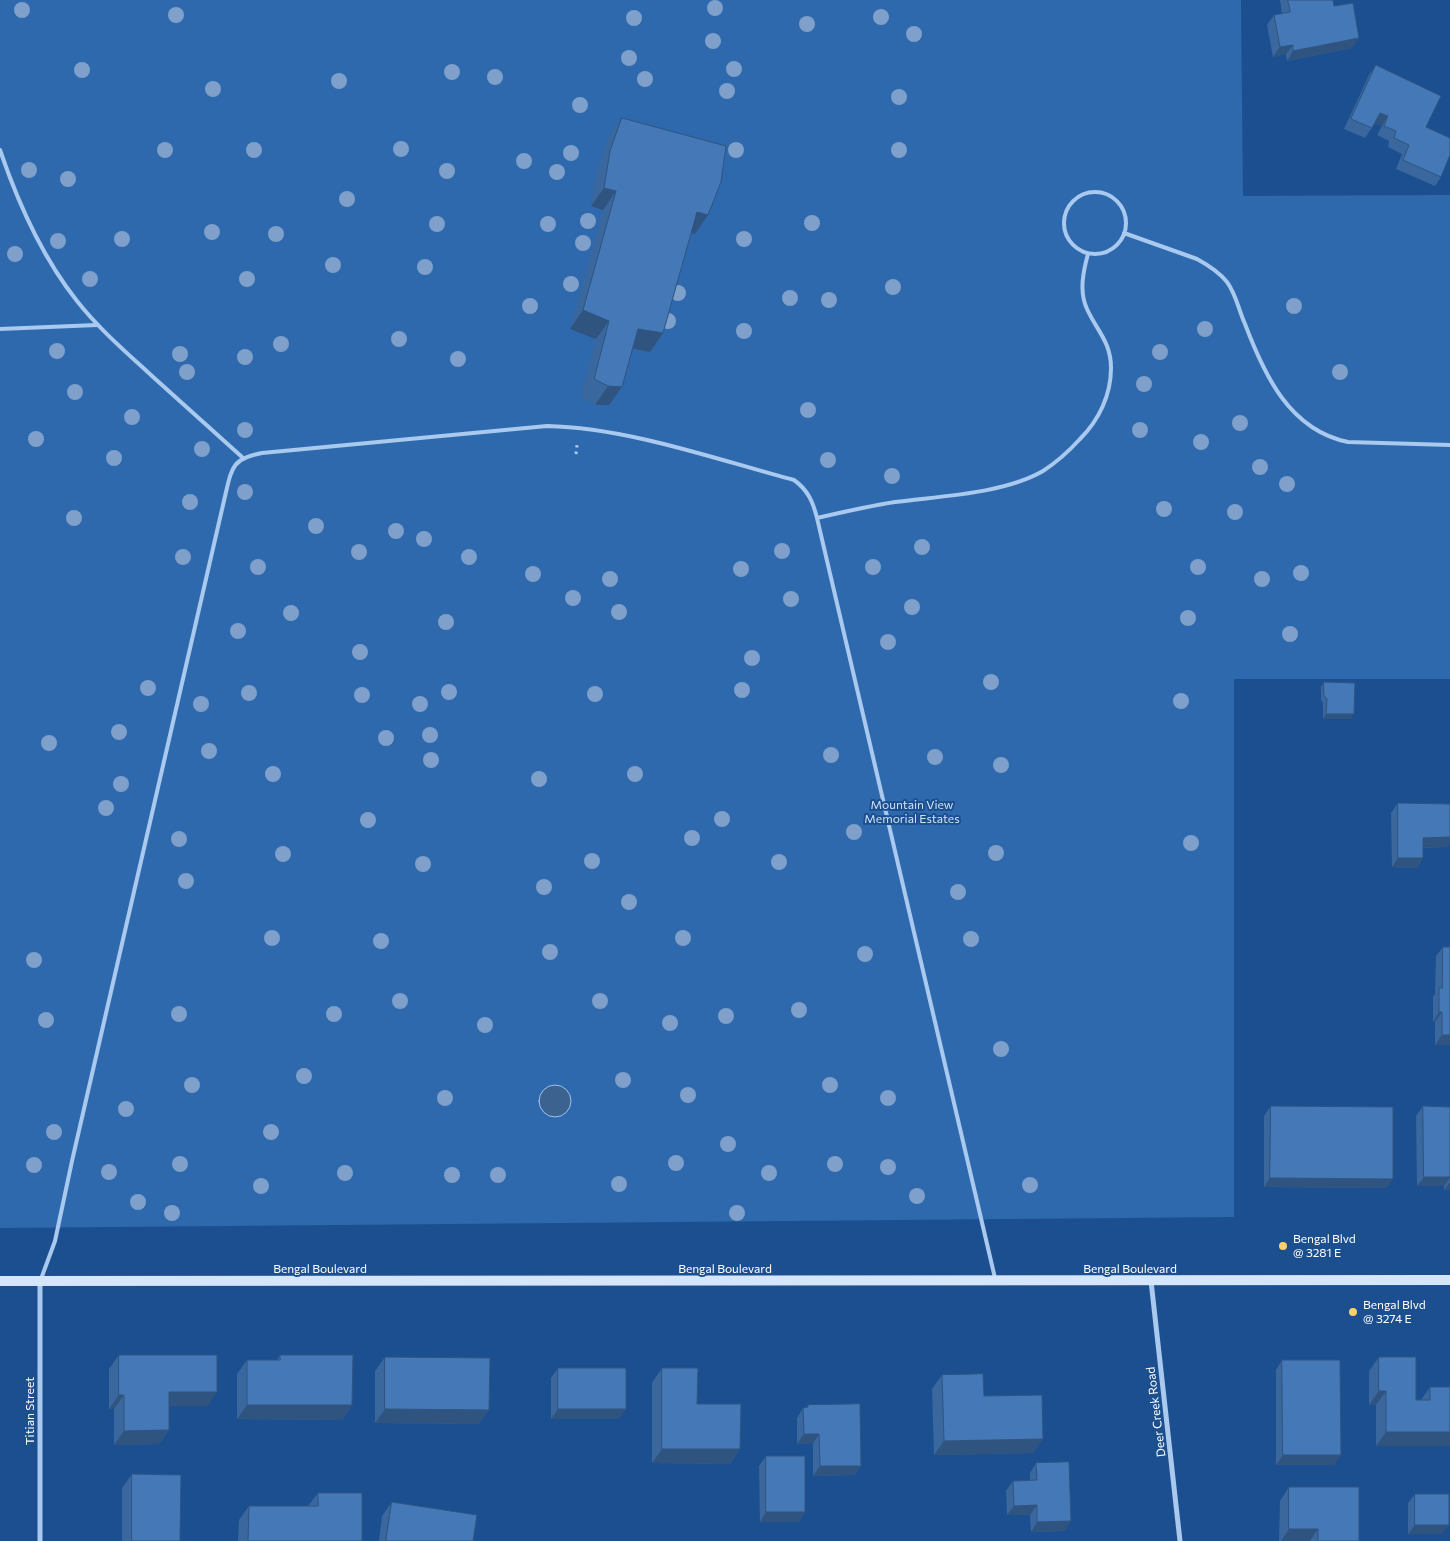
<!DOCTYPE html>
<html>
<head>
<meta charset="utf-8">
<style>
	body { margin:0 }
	canvas { display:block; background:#1b4f8f }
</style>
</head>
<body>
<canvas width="1450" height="1541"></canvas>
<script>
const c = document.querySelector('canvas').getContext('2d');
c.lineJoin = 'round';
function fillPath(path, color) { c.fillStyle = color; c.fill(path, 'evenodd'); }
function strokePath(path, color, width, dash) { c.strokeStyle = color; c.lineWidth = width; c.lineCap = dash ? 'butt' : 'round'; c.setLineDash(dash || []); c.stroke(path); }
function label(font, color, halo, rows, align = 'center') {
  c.font = font + ' Commissioner,sans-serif'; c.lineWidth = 4; c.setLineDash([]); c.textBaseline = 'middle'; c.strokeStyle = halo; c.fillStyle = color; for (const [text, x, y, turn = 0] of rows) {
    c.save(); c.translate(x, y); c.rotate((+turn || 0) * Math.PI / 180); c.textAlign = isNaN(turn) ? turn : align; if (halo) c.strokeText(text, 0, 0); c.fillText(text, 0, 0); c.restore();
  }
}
fillPath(new Path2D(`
	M0,0H1241L1243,196L1450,195V679H1234V1217L0,1228Z`), '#2e69ad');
const water = new Path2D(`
	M539 1101a16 16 0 1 1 32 0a16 16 0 1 1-32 0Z`);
fillPath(water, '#3c6290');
strokePath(water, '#9cc4f0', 1);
strokePath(new Path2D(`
	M576,454L577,445`), '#a9c9ee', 3, [2.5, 4]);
strokePath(new Path2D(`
	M0,150C18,203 42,257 77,301C99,329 126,352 152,376C182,403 212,430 242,457
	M1064 223a31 31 0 1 1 62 0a31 31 0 1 1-62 0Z
	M1124,233L1197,259C1208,265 1219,272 1227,282C1236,294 1239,311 1245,324C1264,374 1289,430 1348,442L1450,445
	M0,329L97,325
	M817,518C843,512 869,506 895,502C940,496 1003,494 1043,471C1057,462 1069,451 1080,439C1099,420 1111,395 1111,368C1111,342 1097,331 1087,309C1079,292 1083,272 1088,254
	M41,1279L55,1241L72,1161L226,492C232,466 234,458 262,453L547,426C629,428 715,459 794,480C808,490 813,502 817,518L995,1278`), '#a9c9ee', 4);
strokePath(new Path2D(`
	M1151,1281L1180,1541
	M40,1541V1281`), '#a9c9ee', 5);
strokePath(new Path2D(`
	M0,1281L1450,1280`), '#d6e6fa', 10);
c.fillStyle = '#7ea0ca';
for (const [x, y] of [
	[715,8],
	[22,10],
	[176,15],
	[881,17],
	[634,18],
	[807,24],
	[914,34],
	[713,41],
	[629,58],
	[734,69],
	[82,70],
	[452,72],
	[495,77],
	[645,79],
	[339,81],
	[213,89],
	[727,91],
	[899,97],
	[580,105],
	[401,149],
	[165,150],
	[254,150],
	[736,150],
	[899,150],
	[571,153],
	[524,161],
	[29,170],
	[447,171],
	[557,172],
	[68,179],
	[347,199],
	[588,221],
	[812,223],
	[437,224],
	[548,224],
	[212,232],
	[276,234],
	[122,239],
	[744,239],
	[58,241],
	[583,243],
	[15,254],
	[333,265],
	[425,267],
	[90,279],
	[247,279],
	[571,284],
	[893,287],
	[678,293],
	[790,298],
	[829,300],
	[530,306],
	[1294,306],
	[668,321],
	[1205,329],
	[744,331],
	[399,339],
	[281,344],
	[57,351],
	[1160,352],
	[180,354],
	[245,357],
	[458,359],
	[187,372],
	[1340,372],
	[1144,384],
	[75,392],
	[808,410],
	[132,417],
	[1240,423],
	[245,430],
	[1140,430],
	[36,439],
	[1201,442],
	[202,449],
	[114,458],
	[828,460],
	[1260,467],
	[892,476],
	[1287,484],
	[245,492],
	[190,502],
	[1164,509],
	[1235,512],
	[74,518],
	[316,526],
	[396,531],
	[424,539],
	[922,547],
	[782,551],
	[359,552],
	[183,557],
	[469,557],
	[258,567],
	[873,567],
	[1198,567],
	[741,569],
	[1301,573],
	[533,574],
	[610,579],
	[1262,579],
	[573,598],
	[791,599],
	[912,607],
	[619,612],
	[291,613],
	[1188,618],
	[446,622],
	[238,631],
	[1290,634],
	[888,642],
	[360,652],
	[752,658],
	[991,682],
	[148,688],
	[742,690],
	[449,692],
	[249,693],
	[595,694],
	[362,695],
	[1181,701],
	[201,704],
	[420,704],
	[119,732],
	[430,735],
	[386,738],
	[49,743],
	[209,751],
	[831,755],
	[935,757],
	[431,760],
	[1001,765],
	[273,774],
	[635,774],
	[539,779],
	[121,784],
	[106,808],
	[722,819],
	[368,820],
	[854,832],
	[692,838],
	[179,839],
	[1191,843],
	[996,853],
	[283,854],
	[592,861],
	[779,862],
	[423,864],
	[186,881],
	[544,887],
	[958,892],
	[629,902],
	[272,938],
	[683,938],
	[971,939],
	[381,941],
	[550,952],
	[865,954],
	[34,960],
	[400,1001],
	[600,1001],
	[799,1010],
	[179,1014],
	[334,1014],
	[726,1016],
	[46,1020],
	[670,1023],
	[485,1025],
	[1001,1049],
	[304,1076],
	[623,1080],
	[192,1085],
	[830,1085],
	[688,1095],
	[445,1098],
	[888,1098],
	[126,1109],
	[54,1132],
	[271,1132],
	[728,1144],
	[676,1163],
	[180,1164],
	[835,1164],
	[34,1165],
	[888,1167],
	[109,1172],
	[345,1173],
	[769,1173],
	[452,1175],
	[498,1175],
	[619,1184],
	[1030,1185],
	[261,1186],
	[917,1196],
	[138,1202],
	[172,1213],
	[737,1213]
]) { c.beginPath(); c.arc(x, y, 8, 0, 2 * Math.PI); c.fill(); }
fillPath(new Path2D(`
	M1280,0H1333L1334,6L1359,38L1352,48L1287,61L1286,54L1273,57L1267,25L1274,15L1282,14Z
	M1376,65L1426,127L1441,177L1435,186L1396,169L1402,154L1388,147L1389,141L1377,135L1382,126L1375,123L1365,138L1344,129L1369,75Z
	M622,118L708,215L695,234L691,233L663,333L650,352L633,348L609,405H595L581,397L596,339L570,329L603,210L591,206L597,170L609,136Z
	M1324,682L1351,719H1323V703L1321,700V687Z
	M1398,803L1450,804V843L1447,847L1423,848V858L1417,868L1392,867L1391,813Z
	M1443,947L1450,1045H1435V1022H1433V997L1435,994L1436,956Z
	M1271,1106L1393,1179L1386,1188L1264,1187V1116Z
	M1423,1106L1450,1107V1190H1444V1186H1417L1416,1116Z
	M119,1355L208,1406H169V1430L159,1444L114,1445V1409H109V1369Z
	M280,1355L352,1405L342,1420L237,1419V1374L247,1360H277Z
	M385,1357L479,1424L375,1423V1371Z
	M1379,1357L1416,1400H1421L1430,1387H1450L1376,1446V1405H1369V1371Z
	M1282,1360L1334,1465H1276V1370Z
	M558,1368L619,1419H551V1378Z
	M662,1368L740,1449L730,1464L652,1463V1383Z
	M942,1375L984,1396L1033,1453L934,1455L932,1389Z
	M808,1405L861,1466L854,1475L813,1476V1443L797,1444V1418L803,1408H807Z
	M766,1456L805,1512L798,1522H760L759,1466Z
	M1036,1463L1065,1531L1031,1532L1030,1515H1007L1006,1491L1013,1481L1030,1480V1473Z
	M132,1474L180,1541H122V1488Z
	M1289,1487L1359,1541H1279L1280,1501Z
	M318,1493L362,1541H238L239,1520L249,1506H308Z
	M1415,1494L1442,1534H1408V1503Z
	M392,1502L473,1541H379L382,1516Z`), '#3a679d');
fillPath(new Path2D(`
	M1359,38L1352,48L1287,61L1293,51Z
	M1293,45L1286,54L1273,57L1280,47Z
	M1380,113L1388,116L1382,126L1373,123Z
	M604,188L616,191L603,210L591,206Z
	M697,212L708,215L695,234L684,231Z
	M583,310L609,321L596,339L570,329Z
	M638,329L663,333L650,352L625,347Z
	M608,386L622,387L609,405H595Z
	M1326,714H1354L1351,719H1323Z
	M1450,837V843L1447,847L1416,848L1423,838Z
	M1398,858H1423L1417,868L1392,867Z
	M1439,1012H1442L1435,1022H1433Z
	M1442,1035H1450V1045H1435Z
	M1424,1177H1450V1178L1444,1186H1417Z
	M1270,1178L1393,1179L1386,1188L1264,1187Z
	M1450,1182V1190H1444Z
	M1379,1391H1386L1376,1405H1369Z
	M169,1392H217L208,1406H159Z
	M119,1395H124L114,1409H109Z
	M247,1405H352L342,1420L237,1419Z
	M385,1409L489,1410L479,1424L375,1423Z
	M558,1409H626L619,1419H551Z
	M169,1430L159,1444L114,1445L124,1431Z
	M1386,1432H1450V1446H1376Z
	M804,1434H819L813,1443L797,1444Z
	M1043,1439L1033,1453L934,1455L944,1441Z
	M662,1449H740L730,1464L652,1463Z
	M1283,1455H1341L1334,1465H1276Z
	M820,1466H861L854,1475L813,1476Z
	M1037,1505L1030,1515H1007L1014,1506Z
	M766,1512H805L798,1522H760Z
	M1071,1521L1065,1531L1031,1532L1037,1522Z
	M1415,1525H1449L1442,1534H1408Z
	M1289,1529H1318L1310,1541H1281Z`), '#305480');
const building = new Path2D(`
	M1288,0H1333L1334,6L1353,3L1359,38L1293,51V45L1280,47L1274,15L1290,12Z
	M1376,65L1441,96L1426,127L1450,138V155L1441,177L1403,160L1409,145L1394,138L1396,131L1384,126L1388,116L1380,113L1372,128L1351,119Z
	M622,118L726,146L721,182L708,215L697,212L663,333L638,329L622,387L608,386L594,379L609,321L583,310L616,191L604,188L610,151Z
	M1324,682L1355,683L1354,714H1326L1327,699L1324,695Z
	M1398,803L1450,804V837L1423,838V858H1398Z
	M1443,947H1450V1035H1442V1012H1439V988H1442Z
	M1271,1106L1393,1107V1179L1270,1178Z
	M1423,1106L1450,1107V1177H1424Z
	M119,1355H217V1392H169V1430L124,1431V1395H119Z
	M280,1355H353L352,1405H247V1360H280Z
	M385,1357L490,1358L489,1410L385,1409Z
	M1379,1357H1416V1400H1430V1387H1450V1432H1386V1391H1379Z
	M1282,1360H1340L1341,1455H1283Z
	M558,1368H626V1409H558Z
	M662,1368H698L697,1404H741L740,1449H662Z
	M983,1374L984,1396L1042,1395L1043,1439L944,1441L942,1375Z
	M860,1404L861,1466H820L819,1434H804L803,1408L808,1407V1405Z
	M766,1456H805V1512H766Z
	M1069,1462L1071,1521L1037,1522V1505L1014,1506L1013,1481L1037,1480L1036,1463Z
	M132,1474L181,1475L180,1541H132Z
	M1289,1487H1359V1541H1318V1529H1289Z
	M318,1493H362V1541H248L249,1506H318Z
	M1415,1494H1449V1525H1415Z
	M392,1502L477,1515L473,1541H386Z`);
fillPath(building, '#4478b7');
strokePath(building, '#305480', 1);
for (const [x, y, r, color] of [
	[1283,1246,5,"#ffd166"],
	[1353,1312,5,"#ffd166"]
]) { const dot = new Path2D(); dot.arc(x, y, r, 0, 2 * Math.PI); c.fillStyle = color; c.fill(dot); strokePath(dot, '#1b4f8f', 2); }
label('12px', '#cfe3fa', '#1b4f8f', [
	["Mountain View",912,805],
	["Memorial Estates",912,819]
]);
label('12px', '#fff', '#1b4f8f', [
	["Bengal Blvd",1293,1239],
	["@ 3281 E",1293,1253],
	["Bengal Blvd",1363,1305],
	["@ 3274 E",1363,1319]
], 'left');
label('12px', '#fff', '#1b4f8f', [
	["Bengal Boulevard",320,1269],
	["Bengal Boulevard",725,1269],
	["Bengal Boulevard",1130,1269],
	["Titian Street",30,1411,-90],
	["Deer Creek Road",1156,1412,-97]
]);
</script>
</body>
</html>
